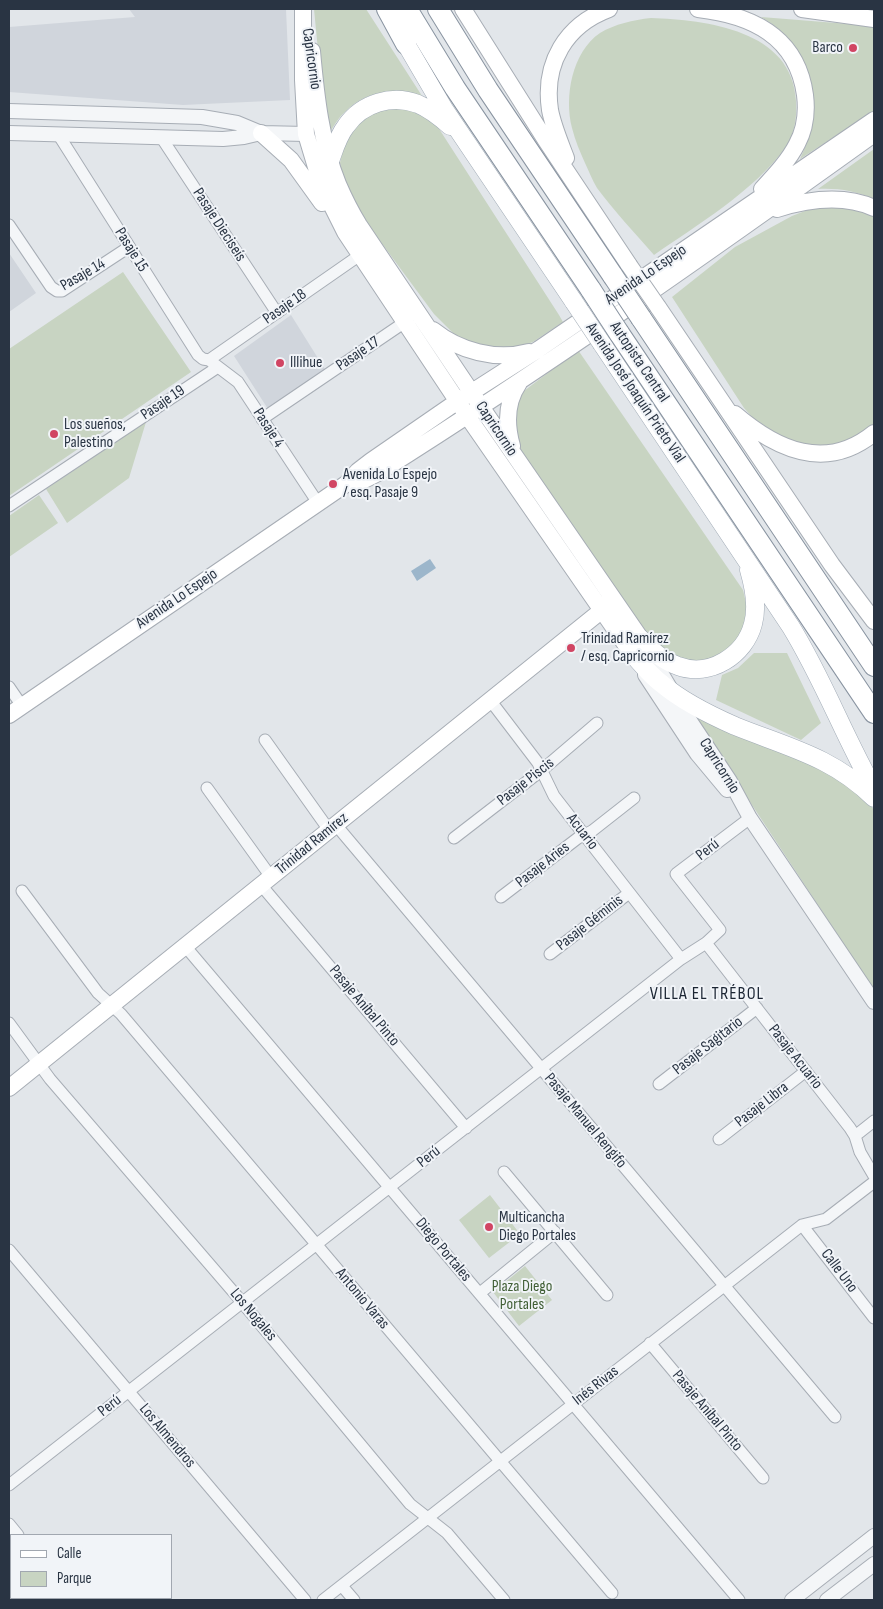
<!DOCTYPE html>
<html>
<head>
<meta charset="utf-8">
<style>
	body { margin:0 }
	#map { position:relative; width:883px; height:1609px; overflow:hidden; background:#e2e6ea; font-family:"Sofia Sans Condensed",sans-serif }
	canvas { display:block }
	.frame { position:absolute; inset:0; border:10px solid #293443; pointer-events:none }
	.legend { position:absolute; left:10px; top:1534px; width:162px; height:65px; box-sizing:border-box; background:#f1f4f8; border:1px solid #a1a7b0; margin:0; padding:6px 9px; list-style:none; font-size:15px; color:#293443 }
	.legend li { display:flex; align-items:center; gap:10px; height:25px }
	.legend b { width:25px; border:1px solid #a1a7b0 }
</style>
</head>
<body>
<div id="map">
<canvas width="883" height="1609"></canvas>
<div class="frame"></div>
<ul class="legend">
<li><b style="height:6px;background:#fff"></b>Calle</li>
<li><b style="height:14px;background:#c8d4c2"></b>Parque</li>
</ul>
</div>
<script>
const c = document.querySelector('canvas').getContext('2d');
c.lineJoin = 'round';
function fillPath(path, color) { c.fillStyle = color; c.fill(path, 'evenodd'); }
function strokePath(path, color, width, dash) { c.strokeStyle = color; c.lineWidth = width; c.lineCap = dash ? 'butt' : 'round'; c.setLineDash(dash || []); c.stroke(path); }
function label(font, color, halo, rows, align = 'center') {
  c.font = font + ' "Sofia Sans Condensed",sans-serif'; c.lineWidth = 4; c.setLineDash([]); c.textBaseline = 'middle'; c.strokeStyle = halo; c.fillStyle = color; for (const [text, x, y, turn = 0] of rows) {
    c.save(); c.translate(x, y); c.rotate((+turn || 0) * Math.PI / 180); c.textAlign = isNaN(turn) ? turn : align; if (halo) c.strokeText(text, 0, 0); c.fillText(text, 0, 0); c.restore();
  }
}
fillPath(new Path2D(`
	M129,9H286L290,100L183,105L9,92V27L135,17Z
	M9,253L36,293L9,312Z
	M291,315L326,371L268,409L234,356Z`), '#d0d5dc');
fillPath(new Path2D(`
	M314,9H366L424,99C394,90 368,88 344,113C338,118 334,126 330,132L326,133Z
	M761,17L874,26V111L800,159C827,106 814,47 761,17Z
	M651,18C706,20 793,30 796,101C797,117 795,135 785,148C754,191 697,225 654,255C635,233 614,211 597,188C592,180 589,171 585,163C580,152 575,140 572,128C564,97 572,52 600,33C615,24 633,20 651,18Z
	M399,106L418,111L434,121L559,315L563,322L533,342L516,348L490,350L457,337L434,314L360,214L346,190L340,163L344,141L360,119L382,109Z
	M874,149V199C856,191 838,188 818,189Z
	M843,206L867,213L874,217V424L864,432L837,445L809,446L781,437L753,418L744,408L672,297L735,247L792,216L810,209Z
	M123,272L191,372L9,496V349Z
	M578,350L743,590L748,611L744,630L728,652L700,665L661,657L519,452L513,412L520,394Z
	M146,422L129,478L67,523L46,489Z
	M39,495L58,523L9,557V516Z
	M754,653H787L821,723L801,740L716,700L722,675L738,668Z
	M690,711L831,772L862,793L874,810V990Z
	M490,1195L520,1234L489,1258L459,1220Z
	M525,1266L552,1300L519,1326L493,1292Z`), '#c8d4c2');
fillPath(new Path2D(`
	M430,559L436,568L417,581L411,571Z`), '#9cb6cb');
const minor = new Path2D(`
	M58,134L198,355L203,359L209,360L238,382L318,503
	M161,137L277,313
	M9,225L51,287L57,291H62L129,247
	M209,360L360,255
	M262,419L405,322
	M9,506L218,367
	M9,687L22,706
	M490,700L538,763L554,796L681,959
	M265,740L329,830
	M207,788L271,877
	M336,825L835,1417
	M454,838L542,770L597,723
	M261,885L466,1128
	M22,891L98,993L121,1014L612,1593
	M501,897L578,838L592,831L634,798
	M706,943L850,1128L855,1136L860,1152L874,1176
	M185,946L739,1600
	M550,954L629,893
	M9,1023L50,1079L236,1295L410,1504L447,1533L504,1600
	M659,1084L757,1008
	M855,1136L874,1121
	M719,1139L806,1071
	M504,1172L607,1295
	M802,1225L874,1318
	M9,1250L305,1600
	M480,1293L555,1232
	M650,1343L763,1478
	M9,1485L681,959L706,943L720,930L676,874L750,818
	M9,1524L18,1535
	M342,1586L354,1600
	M71,1598L73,1600
	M323,1600L802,1225L826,1219L874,1182`);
const tertiary = new Path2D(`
	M9,111L202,117L237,123L261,133
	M9,133L223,139L244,137L261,133L306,134
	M647,649L685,713L730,781L750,818L874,1002
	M645,675L697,754L727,790
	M792,1600L874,1536
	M827,1600L874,1564`);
const secondary = new Path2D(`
	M303,9V80L306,134L321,184L345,232L468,417L630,651
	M463,9L545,139L629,265
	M698,9C751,15 797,36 805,95C807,111 805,129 797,144C789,160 775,175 762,189
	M802,9L874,19
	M312,51C316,96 321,142 338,184C344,198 351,212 359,225L484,411L641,639
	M261,133L291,160L322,203
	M566,158C560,142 553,126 550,110C543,63 566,25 609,9
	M777,209C809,199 843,194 874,208
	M658,307L832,565L874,621
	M433,330C459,351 496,361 529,352
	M735,414C777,450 826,472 874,433
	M512,446C506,425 506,402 519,383
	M346,484L362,481L378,473C548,366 711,251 874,134
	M9,715L346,484L358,471L371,461L458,401L539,349L874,120
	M9,1088L601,611L612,597`);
const primary = new Path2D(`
	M406,44L444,109L574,302
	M330,161C334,150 338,136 346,126C362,103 392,94 418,104C430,109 441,118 450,126
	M602,344L791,627C823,679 844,736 874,789
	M641,639C651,650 663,661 678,666C710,678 745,655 753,624C758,606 754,587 749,570
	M630,651C640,663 650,675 662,684C683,702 710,715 735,726C787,747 833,757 874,798`);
const motorway = new Path2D(`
	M387,9L406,44
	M407,9L455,88L591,290
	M438,9L488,90L613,276
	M641,318L874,666
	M619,333L874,713`);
strokePath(minor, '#a7adb5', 13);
strokePath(tertiary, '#a7adb5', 16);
strokePath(secondary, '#a7adb5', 18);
strokePath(primary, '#a1abb6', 19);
strokePath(motorway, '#8994a1', 22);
strokePath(minor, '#f4f6f8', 11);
strokePath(tertiary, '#f4f6f8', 14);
strokePath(secondary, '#fff', 16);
strokePath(primary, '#fff', 18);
strokePath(motorway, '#fff', 20);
const secondaryBridge = new Path2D(`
	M629,265L658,307`);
const primaryBridge = new Path2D(`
	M574,302L602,344`);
const motorwayBridge = new Path2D(`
	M613,276L641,318
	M591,290L619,333`);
strokePath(secondaryBridge, '#a7adb5', 18, []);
strokePath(primaryBridge, '#a1abb6', 19, []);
strokePath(motorwayBridge, '#8994a1', 22, []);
strokePath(secondaryBridge, '#fff', 16);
strokePath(primaryBridge, '#fff', 18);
strokePath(motorwayBridge, '#fff', 20);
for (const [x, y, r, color] of [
	[853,48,5,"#d14563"],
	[280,363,5,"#d14563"],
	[54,434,5,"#d14563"],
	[333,484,5,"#d14563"],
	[571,648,5,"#d14563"],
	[489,1227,5,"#d14563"]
]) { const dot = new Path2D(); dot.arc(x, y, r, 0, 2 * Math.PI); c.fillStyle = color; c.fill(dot); strokePath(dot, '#f1f4f8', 2); }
label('16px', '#293443', '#f1f4f8', [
	["Barco",843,48,"right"],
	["Illihue",290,363],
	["Los sueños,",64,425],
	["Palestino",64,443],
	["Avenida Lo Espejo",343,475],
	["/ esq. Pasaje 9",343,493],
	["Trinidad Ramírez",581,639],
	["/ esq. Capricornio",581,657],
	["Multicancha",499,1218],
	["Diego Portales",499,1236]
], 'left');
label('16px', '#293443', '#f1f4f8', [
	["Capricornio",311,59,82],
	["Pasaje Dieciseís",219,225,57],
	["Pasaje 15",131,250,58],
	["Pasaje 14",83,275,-30],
	["Avenida Lo Espejo",646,275,-34],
	["Pasaje 18",285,307,-35],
	["Pasaje 17",358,354,-34],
	["Autopista Central",639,362,56],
	["Avenida José Joaquín Prieto Vial",635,393,56],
	["Pasaje 19",163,403,-34],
	["Pasaje 4",268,428,57],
	["Capricornio",496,429,56],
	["Avenida Lo Espejo",177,599,-34],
	["Capricornio",719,766,58],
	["Pasaje Piscis",526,782,-38],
	["Acuario",582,832,52],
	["Trinidad Ramírez",312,844,-39],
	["Perú",708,850,-38],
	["Pasaje Aries",543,865,-38],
	["Pasaje Géminis",590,923,-38],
	["Pasaje Aníbal Pinto",364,1006,50],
	["Pasaje Sagitario",708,1046,-38],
	["Pasaje Acuario",795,1057,52],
	["Pasaje Libra",762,1105,-38],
	["Pasaje Manuel Rengifo",585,1121,50],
	["Perú",429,1157,-38],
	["Diego Portales",443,1250,50],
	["Calle Uno",839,1271,53],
	["Antonio Varas",362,1299,50],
	["Los Nogales",253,1315,50],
	["Inés Rivas",596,1386,-38],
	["Perú",110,1406,-38],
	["Pasaje Aníbal Pinto",707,1411,50],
	["Los Almendros",167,1436,50]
]);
label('16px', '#415f36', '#f1f4f8', [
	["Plaza Diego",522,1287],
	["Portales",522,1305]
]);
c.letterSpacing = '1px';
label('18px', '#1b2533', '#f1f4f8', [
	["VILLA EL TRÉBOL",707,994]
]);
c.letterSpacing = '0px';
</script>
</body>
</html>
